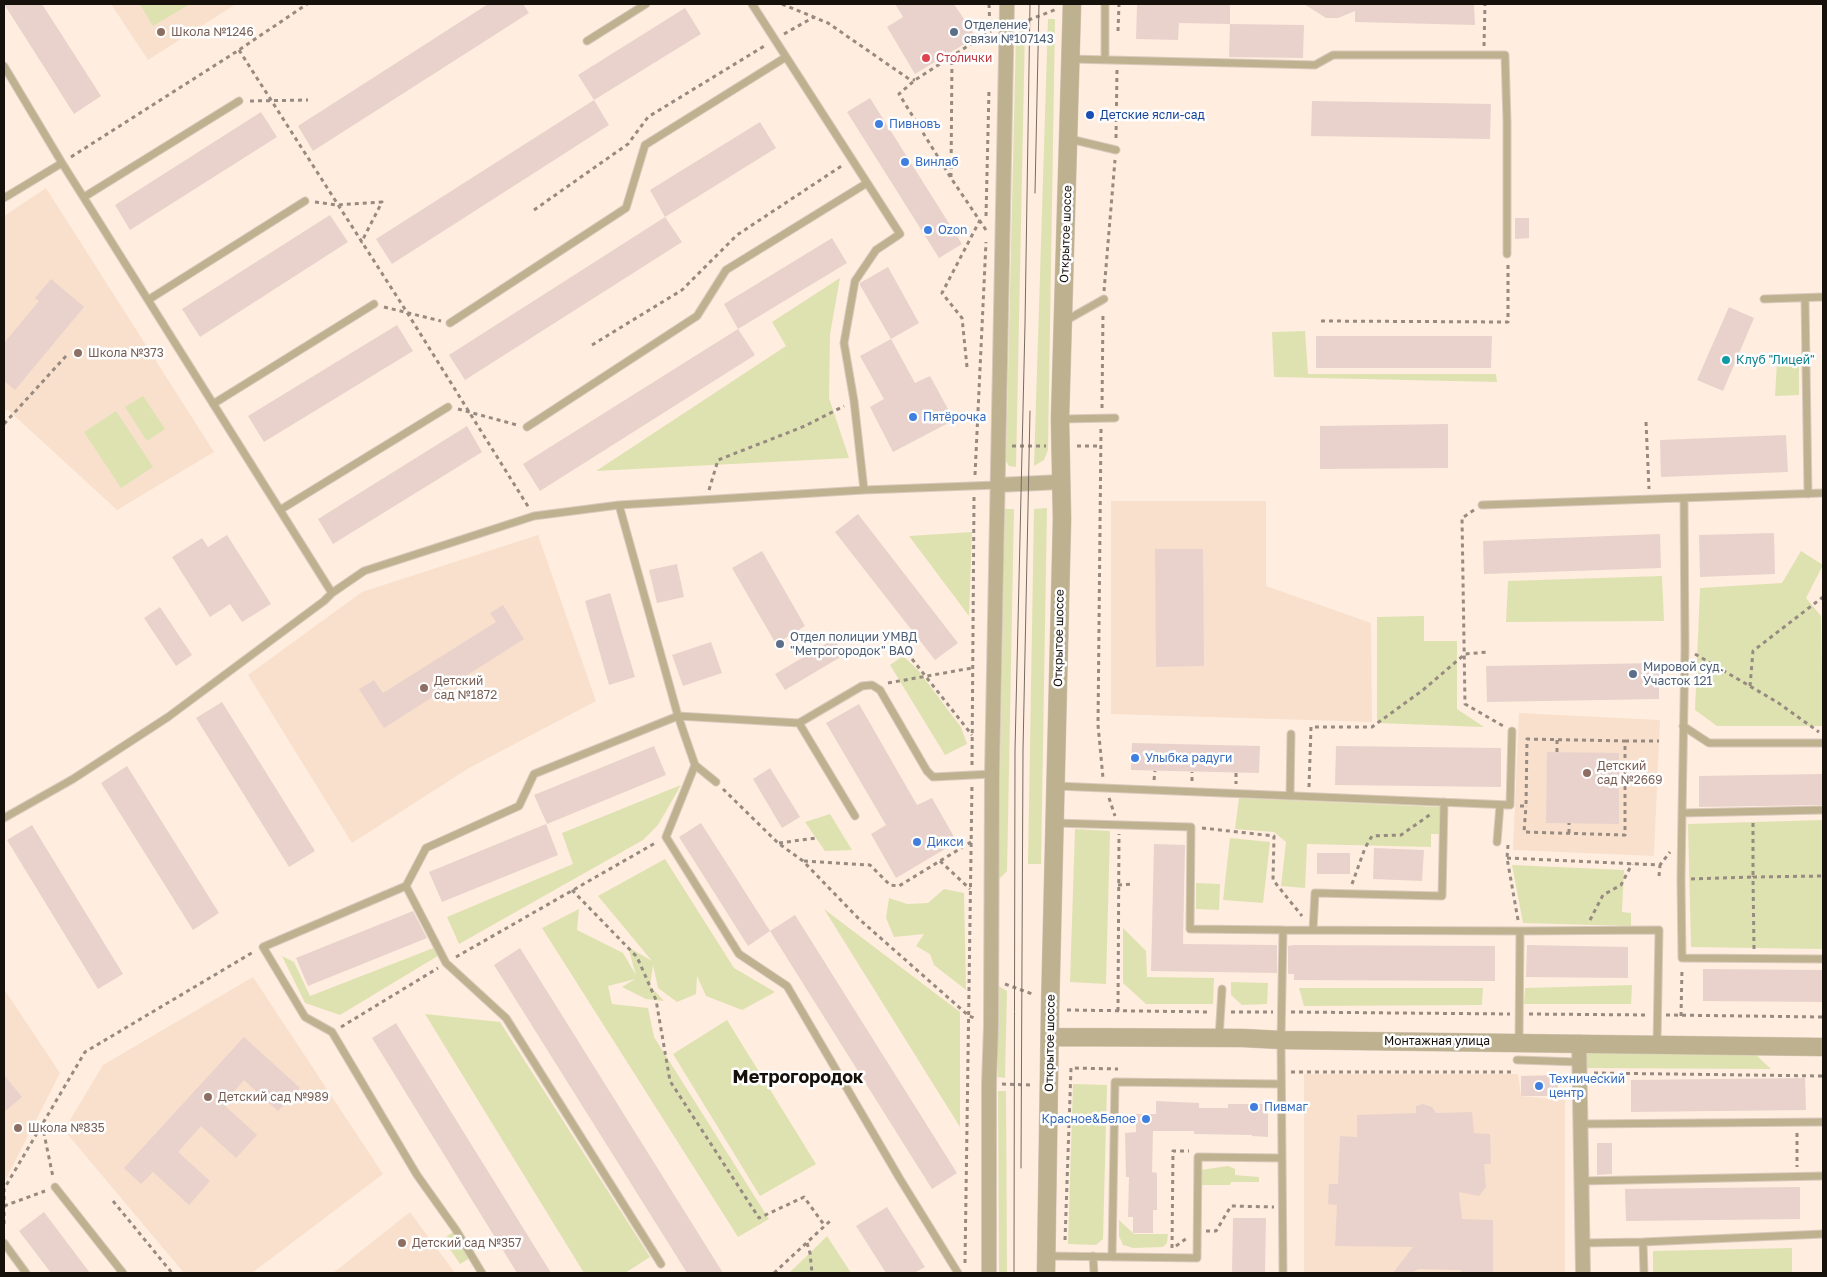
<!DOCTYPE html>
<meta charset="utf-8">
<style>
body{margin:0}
#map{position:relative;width:1827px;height:1277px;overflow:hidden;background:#ffeddf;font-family:"Golos Text",sans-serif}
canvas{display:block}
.frame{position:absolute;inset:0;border:5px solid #17110c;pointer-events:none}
</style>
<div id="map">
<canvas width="1827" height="1277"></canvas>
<div class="frame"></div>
</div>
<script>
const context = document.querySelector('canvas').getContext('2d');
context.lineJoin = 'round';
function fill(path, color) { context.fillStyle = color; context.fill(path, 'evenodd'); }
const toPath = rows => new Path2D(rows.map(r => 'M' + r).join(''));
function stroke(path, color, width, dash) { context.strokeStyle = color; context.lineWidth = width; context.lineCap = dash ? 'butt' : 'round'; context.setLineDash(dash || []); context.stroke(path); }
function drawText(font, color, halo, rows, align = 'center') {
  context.font = font + ' "Golos Text",sans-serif'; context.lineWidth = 5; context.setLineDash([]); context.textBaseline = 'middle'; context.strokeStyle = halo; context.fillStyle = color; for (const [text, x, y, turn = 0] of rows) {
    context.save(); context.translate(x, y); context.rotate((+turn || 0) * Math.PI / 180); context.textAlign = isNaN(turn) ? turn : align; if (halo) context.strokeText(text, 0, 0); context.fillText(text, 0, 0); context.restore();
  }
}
fill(toPath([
 [111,4,236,4,148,60],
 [46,188,214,452,117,510,7,409,4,412,4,216],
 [1111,501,1266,501,1266,586,1371,623,1372,722,1111,714],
 [538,535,596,701,469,768,352,843,248,675,362,592],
 [1519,713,1660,720,1654,856,1513,850],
 [253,977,383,1174,252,1273,184,1273,64,1130,103,1065],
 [4,989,60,1073,4,1183],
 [1304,1074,1518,1074,1521,1096,1565,1100,1565,1273,1304,1273],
 [410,1212,455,1273,333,1273]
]), '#f8e0cc');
fill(toPath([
 [140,4,190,4,153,26],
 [1048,19,1055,19,1048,450,1044,460,1034,466],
 [1025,28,1016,467,1009,466,1006,461,1016,33],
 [840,278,830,334,829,398,849,458,596,471,786,346,772,322],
 [1305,331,1308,374,1496,374,1497,382,1274,377,1272,332],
 [1799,360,1799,395,1775,396,1777,361],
 [143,396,165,429,147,441,125,407],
 [116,411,153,467,121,488,84,432],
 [1047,508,1041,864,1028,864,1034,509],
 [1005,509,1014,509,1007,871,998,880],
 [972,532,969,616,909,536],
 [1801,551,1823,565,1806,598,1821,616,1823,726,1717,726,1695,710,1700,588,1782,583],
 [1662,576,1664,621,1506,622,1508,581],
 [1424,616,1424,641,1457,641,1457,709,1484,727,1377,723,1377,617],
 [903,656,918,670,954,718,961,727,967,744,945,755,890,665],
 [681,785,658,825,643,840,459,944,447,917,573,864,562,833],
 [1239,798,1440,807,1439,834,1431,834,1431,847,1307,844,1305,888,1281,886,1286,842,1274,832,1235,829],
 [830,814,852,850,825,851,805,822],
 [1823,820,1823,949,1691,947,1688,824],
 [1075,829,1110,831,1106,984,1070,982],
 [1230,838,1270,842,1263,903,1223,900],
 [665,859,734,968,775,992,742,1010,706,996,697,976,696,994,677,1002,658,988,653,965,650,986,664,1001,646,999,622,987,635,979,608,986,612,1004,648,1008,654,1037,769,1219,738,1237,542,928,579,909,577,930,623,953,636,975,628,947,652,961,598,896],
 [1512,865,1624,870,1622,912,1631,913,1631,926,1523,923],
 [1196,883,1220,884,1219,910,1196,909],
 [944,889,964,893,966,990,934,965,930,954,916,946,924,934,894,937,886,918,889,898,907,904,928,903],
 [824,909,960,1012,960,1127],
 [1123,928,1146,951,1147,977,1214,978,1213,1004,1146,1004,1123,983],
 [436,947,441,954,340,1015,305,1003,282,956,294,962,310,996],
 [1231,982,1268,983,1267,1004,1242,1005,1231,995],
 [997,985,1007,991,1005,1078,998,1077],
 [1632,985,1631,1004,1524,1004,1525,988],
 [1299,988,1483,988,1482,1005,1304,1006],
 [425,1014,500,1022,650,1257,625,1273,584,1273],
 [727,1020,816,1164,760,1196,673,1054],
 [1586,1051,1755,1054,1771,1069,1586,1068],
 [1073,1084,1107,1085,1103,1239,1096,1245,1068,1244],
 [998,1091,1006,1091,1007,1273,999,1273],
 [1228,1166,1235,1169,1235,1175,1259,1177,1259,1182,1231,1182,1230,1185,1202,1185,1201,1170],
 [1119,1220,1134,1234,1168,1234,1167,1243,1163,1247,1133,1248,1123,1245,1119,1236],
 [456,1230,472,1257,460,1264,443,1239],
 [827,1236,851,1273,789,1273,810,1253],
 [1792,1248,1792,1273,1653,1273,1653,1251]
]), '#dee2b1');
fill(toPath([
 [4,4,42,4,101,96,74,114],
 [488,4,523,4,529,13,313,151,298,126],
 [895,4,954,4,976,37,915,74,887,27,903,17],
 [1137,4,1230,4,1230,24,1179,23,1178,40,1136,39],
 [1304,4,1474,4,1475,25,1355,22,1355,11,1338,18,1326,18],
 [685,8,701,34,594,100,578,75],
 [1230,24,1304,25,1303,58,1229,57],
 [870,98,962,244,939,258,847,112],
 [594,100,609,125,392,264,376,239],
 [1312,101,1491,104,1490,139,1311,136],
 [261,112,277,137,130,230,115,205],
 [760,122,776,148,665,217,650,190],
 [330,215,348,242,200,337,182,309],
 [665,217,682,242,465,380,449,355],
 [1515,218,1529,218,1529,238,1515,239],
 [832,238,847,263,738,329,724,304],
 [888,267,919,323,891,339,860,285,860,283],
 [51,279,84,307,15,390,4,381,4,343,39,301,35,298],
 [1729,307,1754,318,1723,391,1697,380],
 [397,325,413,351,264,442,248,416],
 [738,329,755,355,540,491,523,464],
 [1316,336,1492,336,1491,368,1316,368],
 [891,339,915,383,930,376,954,420,893,452,870,407,884,399,860,356],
 [1448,424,1448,468,1320,469,1320,426],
 [467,426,482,452,333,544,318,519],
 [1786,435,1788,472,1661,477,1660,440],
 [858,514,958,643,935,660,835,532],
 [1774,533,1775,574,1700,577,1699,535],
 [1660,534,1661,568,1484,574,1483,541],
 [227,535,271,604,242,622,230,604,210,617,172,557,202,538,208,547],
 [1155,549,1203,549,1204,666,1156,667],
 [762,551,805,626,776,644,732,568],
 [677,564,684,597,657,603,649,570],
 [610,593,635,677,609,685,585,601],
 [503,605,524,639,384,728,359,689,374,680,383,693,496,622,490,613],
 [160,607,192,655,176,666,144,618],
 [834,639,844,655,785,690,775,674],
 [711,642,722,673,683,686,672,655],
 [1659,663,1659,699,1487,702,1486,666],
 [222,702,315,851,289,867,196,718],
 [859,704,917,805,932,798,957,842,896,878,871,834,886,825,826,723],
 [1132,743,1260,746,1259,773,1131,770],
 [654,746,666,775,547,824,534,795],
 [1336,746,1501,748,1501,787,1335,785],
 [1547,752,1619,753,1619,824,1546,823],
 [127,766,219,913,193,930,101,783],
 [770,768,800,817,782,828,753,779],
 [1823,774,1823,805,1699,807,1699,776],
 [701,823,770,931,748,946,679,837],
 [546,824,558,855,442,902,429,872],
 [32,825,123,974,98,989,7,840],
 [1154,844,1185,845,1183,944,1277,945,1277,973,1151,971],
 [1374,848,1424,850,1422,881,1373,879],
 [1317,853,1350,853,1350,874,1317,874],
 [413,911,427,938,308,986,296,958],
 [795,915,957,1173,932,1189,770,931],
 [1294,945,1495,946,1495,981,1294,980,1294,974,1288,974,1288,946],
 [1527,945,1628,947,1628,978,1526,977],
 [520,948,723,1273,687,1273,494,965],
 [1703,969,1823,970,1823,1002,1703,1001],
 [396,1023,551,1273,517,1273,372,1038],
 [244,1037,300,1088,278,1111,244,1080,223,1104,257,1135,236,1158,201,1126,178,1152,210,1181,189,1205,153,1172,141,1184,124,1168],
 [4,1075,22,1097,4,1112],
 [1557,1075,1558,1096,1521,1096,1521,1076],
 [1805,1078,1806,1110,1631,1112,1631,1080],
 [1156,1101,1199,1103,1199,1108,1228,1108,1228,1104,1268,1104,1268,1137,1252,1136,1252,1135,1194,1134,1194,1131,1153,1131,1152,1172,1157,1173,1157,1210,1153,1210,1153,1233,1133,1233,1133,1217,1128,1217,1129,1177,1126,1177,1125,1133,1136,1132,1136,1114,1156,1114],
 [1423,1104,1432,1107,1436,1113,1472,1112,1474,1133,1490,1134,1491,1164,1484,1164,1486,1187,1479,1196,1459,1192,1462,1219,1493,1220,1493,1273,1461,1273,1461,1270,1418,1269,1412,1273,1393,1273,1413,1247,1335,1246,1337,1205,1328,1204,1329,1184,1338,1184,1340,1136,1357,1137,1357,1115,1416,1113,1416,1106],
 [1597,1143,1612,1143,1612,1174,1597,1175],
 [1800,1187,1800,1219,1626,1221,1625,1189],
 [887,1207,925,1267,914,1273,886,1273,856,1226],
 [44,1212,90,1273,51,1273,19,1231],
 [1233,1218,1266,1218,1265,1273,1232,1273]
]), '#e9d2cb');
const service = toPath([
 [752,4,900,234,876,250,855,281,844,343,854,401,864,490],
 [587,41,646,4],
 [1070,59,1315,65,1333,55,1505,55,1507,122,1507,254],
 [1105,59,1105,4],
 [4,66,62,163,332,593],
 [1070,139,1116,150],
 [84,197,239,101],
 [4,198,62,163],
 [1764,299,1823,297],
 [1805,299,1808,494],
 [148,300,305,201],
 [1065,321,1104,299],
 [450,323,626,208,645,145,786,57],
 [213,404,374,304],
 [1060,419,1115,418],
 [527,427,697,316,726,270,867,183],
 [619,505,678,716,695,765,716,782],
 [1482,505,1823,493],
 [280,510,448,407],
 [799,723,862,686,872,685,880,690,927,771,933,777,992,774],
 [1683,726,1709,743,1823,743],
 [695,765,666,837,739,954,787,986,900,1179,958,1273],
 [1056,786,1510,805,1512,731],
 [1290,796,1291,734],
 [1823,810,1682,813,1681,879,1682,958,1823,959],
 [1682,813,1685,648,1684,498],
 [4,818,73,779,168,717,324,601,332,593,364,571,534,516,619,505,864,490,997,485],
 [1055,823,1191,827,1190,929,1283,930,1281,1040,1283,1273],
 [1497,842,1500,805],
 [406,886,446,963,506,1018,661,1264],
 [1283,930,1520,931,1519,1042],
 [1313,930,1315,893,1442,896,1444,802],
 [1520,931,1659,930,1657,1044],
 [1219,1038,1222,989],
 [1517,1060,1579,1062],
 [1580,1124,1823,1122],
 [1581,1181,1823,1176],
 [55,1187,123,1273],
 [1643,1242,1644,1273],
 [4,1243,26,1273],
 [1582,1243,1643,1242,1823,1234],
 [1047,1256,1197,1258,1198,1157,1282,1158],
 [1093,1256,1094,1273],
 [1112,1257,1115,1082,1281,1084],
 [482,1273,456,1230,417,1175,332,1032,305,1017,263,947,406,886,426,848,519,806,534,774,678,716,799,723,855,816]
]);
const minor = toPath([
 [997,485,1061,482],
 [1579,1042,1583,1273],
 [989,1273,989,1084,991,1026,992,774,1007,4]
]);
const tertiary = toPath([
 [1050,1037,1243,1038,1281,1040,1823,1047],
 [1046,1273,1050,1011,1062,519,1060,419,1072,4]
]);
stroke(service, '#dacabd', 9);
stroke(minor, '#dacabd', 16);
stroke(tertiary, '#dacabd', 19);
stroke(toPath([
 [782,4,828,23,909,79,915,80],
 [989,4,990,31],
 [1021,23,1057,9],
 [1118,31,1119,4],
 [784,34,814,17],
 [1484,46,1485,4],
 [239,50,408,314,529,508],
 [250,101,308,100],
 [1116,138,1117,70],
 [71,157,239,50,307,4],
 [951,177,952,56],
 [315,202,337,205,382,202,361,243],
 [534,210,628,144,648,117,766,45],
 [986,216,989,89],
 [986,230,951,178,899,94,915,80,991,31],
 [1104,291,1115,160],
 [384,307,441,321],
 [1321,321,1508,322,1508,263],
 [592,345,682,290,737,235,843,165],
 [967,367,962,318,942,293,980,220],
 [1102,408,1103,312],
 [458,409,517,425],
 [1646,422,1649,489],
 [4,424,66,356],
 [1101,429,1098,725,1103,778],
 [1012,446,1046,446],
 [1077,446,1101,446],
 [975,475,986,242],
 [709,490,718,460,805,426,844,406],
 [1474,510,1462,518,1465,704,1505,727],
 [1695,654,1777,702,1819,732],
 [912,659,972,735],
 [888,683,972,668],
 [1750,686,1753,651,1823,597],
 [1557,740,1557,752],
 [1625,741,1659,741],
 [972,765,974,497],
 [1236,773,1236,784],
 [1154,780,1155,771],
 [1192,781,1192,772],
 [1309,787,1311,727,1372,727,1423,690,1465,654,1489,652],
 [723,789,778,843,803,861,859,919,969,1016,977,1019],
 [1109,798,1115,816],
 [1520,806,1526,806,1527,739,1625,741,1625,835,1524,832,1526,806],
 [1202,828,1274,836,1273,880,1302,916],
 [1569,833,1569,823],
 [779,843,816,838],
 [1508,845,1507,858,1518,920],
 [1507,858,1660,865,1670,852],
 [804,861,870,865,890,885,899,886,971,842],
 [940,861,970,889],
 [1659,876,1660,865],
 [1691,879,1753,877,1753,820],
 [1352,884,1365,848,1372,836,1401,835,1431,814],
 [1118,885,1132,884],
 [572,890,637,957,656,1000,670,1081,759,1218,804,1197,825,1226],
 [1590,920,1603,895,1621,885,1632,864],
 [1754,949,1753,877,1823,876],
 [456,957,657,842],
 [1005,984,1035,995],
 [1067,1010,1210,1012],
 [1118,1011,1119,834],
 [1231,1012,1273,1012],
 [1291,1012,1510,1014],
 [1529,1014,1648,1015],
 [1666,1015,1823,1017],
 [1681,1016,1682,968],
 [341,1027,438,968],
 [1291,1072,1515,1072],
 [1594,1073,1823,1076],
 [1002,1084,1033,1085],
 [42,1124,53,1177],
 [1797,1133,1797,1167],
 [113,1201,172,1273],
 [4,1206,45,1191],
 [4,1224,4,1189,85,1052,255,951],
 [1206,1231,1216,1231,1231,1206,1274,1207],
 [1065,1240,1071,1068,1118,1069],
 [807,1243,810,1253,812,1273],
 [1176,1246,1187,1238],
 [1172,1248,1173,1151,1189,1151],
 [965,1263,972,784],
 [774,1273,830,1221]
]), '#978a80', 3, [4, 4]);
stroke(service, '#bdb190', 7);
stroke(minor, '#bdb190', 14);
stroke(tertiary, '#bdb190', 18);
stroke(toPath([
 [1035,193,1039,4],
 [1021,1168,1023,750,1030,411],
 [1014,1273,1015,750,1025,324,1030,4]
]), '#766b62', 1);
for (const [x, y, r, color] of [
 [161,32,5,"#8d6e63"],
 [954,32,5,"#5c6f8a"],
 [926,58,5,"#e0444e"],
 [1090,115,5,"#1a4fb4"],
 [879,124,5,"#3f7fe0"],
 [905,162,5,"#3f7fe0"],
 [928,230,5,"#3f7fe0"],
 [78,353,5,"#8d6e63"],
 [1726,360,5,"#0f9aa8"],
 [913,417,5,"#3f7fe0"],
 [780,644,5,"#5c6f8a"],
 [1633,674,5,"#5c6f8a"],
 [424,688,5,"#8d6e63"],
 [1135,758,5,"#3f7fe0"],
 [1587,773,5,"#8d6e63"],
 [917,842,5,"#3f7fe0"],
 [1539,1086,5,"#3f7fe0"],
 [208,1097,5,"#8d6e63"],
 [1254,1107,5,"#3f7fe0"],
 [1146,1119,5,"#3f7fe0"],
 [18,1128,5,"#8d6e63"],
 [402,1243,5,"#8d6e63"]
]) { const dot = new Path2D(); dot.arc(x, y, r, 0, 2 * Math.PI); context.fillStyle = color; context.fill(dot); stroke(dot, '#fefefe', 2); }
drawText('12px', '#4e5e75', '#fefefe', [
 ["Отделение",964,25],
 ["связи №107143",964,39],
 ["Отдел полиции УМВД",790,637],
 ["\"Метрогородок\" ВАО",790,651],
 ["Мировой суд.",1643,667],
 ["Участок 121",1643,681]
], 'left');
drawText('12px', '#785e54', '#fefefe', [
 ["Школа №1246",171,32],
 ["Школа №373",88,353],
 ["Детский",434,681],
 ["сад №1872",434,695],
 ["Детский",1597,766],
 ["сад №2669",1597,780],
 ["Детский сад №989",218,1097],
 ["Школа №835",28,1128],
 ["Детский сад №357",412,1243]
], 'left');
drawText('12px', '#be3a42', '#fefefe', [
 ["Столички",936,58]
], 'left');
drawText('12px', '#164399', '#fefefe', [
 ["Детские ясли-сад",1100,115]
], 'left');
drawText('12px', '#366cbe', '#fefefe', [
 ["Пивновъ",889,124],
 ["Винлаб",915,162],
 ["Ozon",938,230],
 ["Пятёрочка",923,417],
 ["Улыбка радуги",1145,758],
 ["Дикси",927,842],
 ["Технический",1549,1079],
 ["центр",1549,1093],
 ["Пивмаг",1264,1107],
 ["Красное&Белое",1136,1119,"right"]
], 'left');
drawText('12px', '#17110c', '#fefefe', [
 ["Открытое шоссе",1066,234,-88],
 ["Открытое шоссе",1059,638,-89],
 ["Монтажная улица",1437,1041],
 ["Открытое шоссе",1050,1043,-89]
]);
drawText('12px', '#0d838f', '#fefefe', [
 ["Клуб \"Лицей\"",1736,360]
], 'left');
drawText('bold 18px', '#17110c', '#fefefe', [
 ["Метрогородок",798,1077]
]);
</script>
